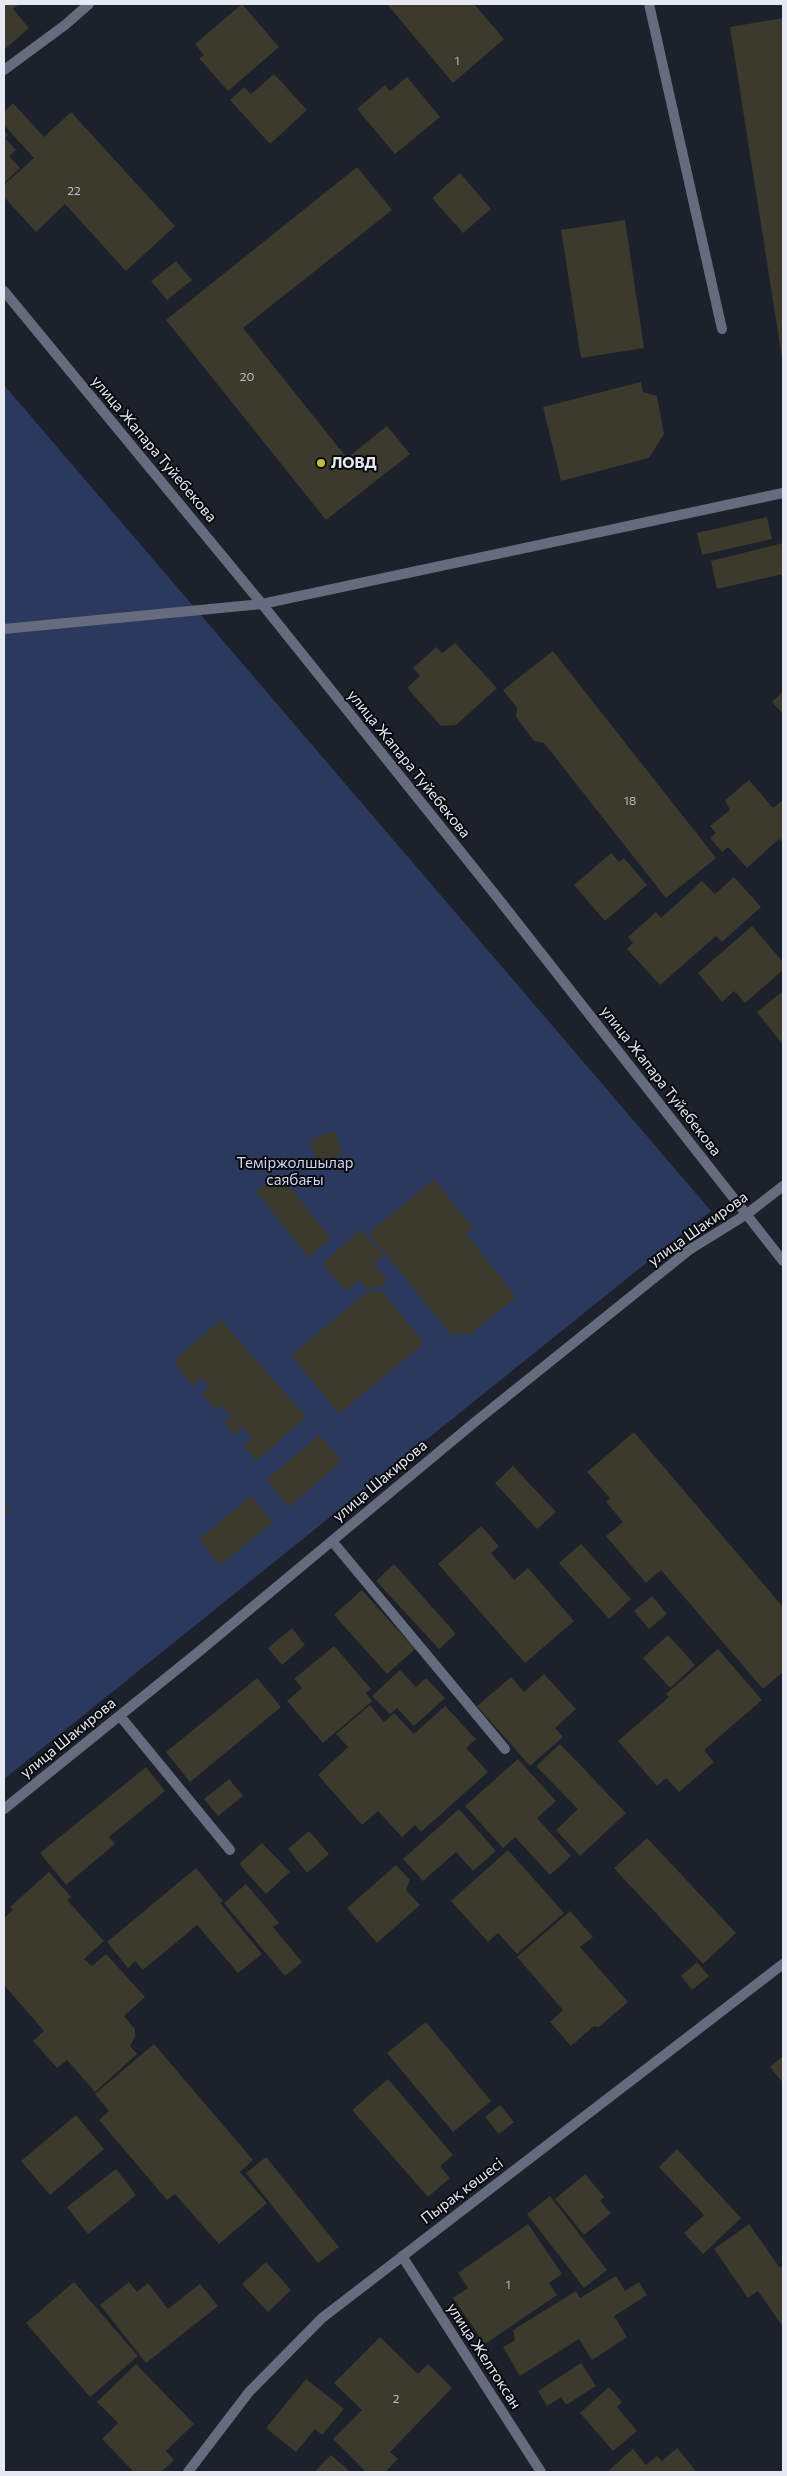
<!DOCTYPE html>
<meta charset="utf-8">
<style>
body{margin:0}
#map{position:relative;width:787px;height:2476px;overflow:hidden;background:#1c212b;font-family:Commissioner,sans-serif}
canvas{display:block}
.frame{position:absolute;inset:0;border:5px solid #e6e9f1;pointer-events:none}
</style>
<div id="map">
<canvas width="787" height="2476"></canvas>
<div class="frame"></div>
</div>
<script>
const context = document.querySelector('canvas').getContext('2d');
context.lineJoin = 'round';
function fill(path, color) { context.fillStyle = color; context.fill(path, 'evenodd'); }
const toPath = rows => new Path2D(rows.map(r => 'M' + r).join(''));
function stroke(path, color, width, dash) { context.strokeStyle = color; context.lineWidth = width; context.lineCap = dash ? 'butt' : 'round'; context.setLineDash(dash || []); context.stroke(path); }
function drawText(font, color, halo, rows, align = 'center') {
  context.font = font + ' Commissioner,sans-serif'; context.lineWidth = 4; context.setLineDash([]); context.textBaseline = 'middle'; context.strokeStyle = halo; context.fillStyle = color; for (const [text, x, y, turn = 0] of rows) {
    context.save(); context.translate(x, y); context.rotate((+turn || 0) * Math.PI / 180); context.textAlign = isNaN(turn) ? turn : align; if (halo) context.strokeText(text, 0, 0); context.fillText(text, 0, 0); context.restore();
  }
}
fill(toPath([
 [4,385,711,1211,4,1779]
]), '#2c395f');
fill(toPath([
 [4,4,19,4,13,9,29,28,4,50],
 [242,4,279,47,228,91,199,58,204,55,195,44],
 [387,4,474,4,504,39,453,83],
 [783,18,783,358,782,358,730,27],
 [274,74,307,110,270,144,230,100,244,87,251,94],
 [407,77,440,117,395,154,357,109,385,85,390,91],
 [13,103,44,137,71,112,175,226,126,271,65,204,36,232,4,197,4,185,34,158,4,125,4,112],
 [4,130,8,135,5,138,16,150,9,156,20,168,4,183],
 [357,167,392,210,243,328,347,458,387,426,410,454,326,520,166,320],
 [460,173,491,209,463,233,432,198],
 [625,220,644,348,581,358,561,230],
 [176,261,192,280,167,300,151,281],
 [641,382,643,392,657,396,664,434,649,458,561,481,543,407],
 [767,517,772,539,702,555,697,533],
 [783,543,783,574,717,589,711,561],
 [455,643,497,688,456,725,441,726,407,688,420,676,413,668,436,647,442,653],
 [553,651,716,858,666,898,544,743,534,741,516,717,517,708,503,690],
 [783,691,783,714,772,702],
 [749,780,773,808,783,800,783,842,779,839,747,868,728,847,722,852,710,838,716,833,710,826,730,810,725,800],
 [611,853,619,862,624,858,647,885,605,921,574,885],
 [734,877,761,907,722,942,716,936,660,985,627,949,633,943,628,937,656,912,661,918,702,881,715,894],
 [752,926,783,962,783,970,745,1003,734,991,722,1002,698,973],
 [783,991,783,1045,757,1012],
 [335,1131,343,1154,318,1164,309,1140],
 [279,1173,331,1239,308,1257,256,1191],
 [434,1179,473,1228,466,1234,516,1297,472,1333,451,1335,369,1233],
 [361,1229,384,1255,374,1264,388,1280,380,1287,366,1288,359,1280,346,1291,322,1264],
 [369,1291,382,1291,424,1343,339,1414,291,1355],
 [221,1320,306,1417,256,1461,243,1446,252,1438,243,1427,234,1435,224,1423,231,1416,222,1405,216,1410,201,1393,209,1387,201,1378,193,1386,175,1364,179,1356],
 [634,1432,783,1607,783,1672,763,1689,661,1570,646,1583,606,1536,623,1522,606,1502,610,1498,587,1472],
 [319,1435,342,1461,289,1507,266,1480],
 [513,1466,556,1512,537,1529,495,1483],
 [251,1496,273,1522,220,1565,199,1539],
 [4,1503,10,1511,4,1516],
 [481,1526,499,1546,491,1553,514,1580,528,1568,574,1621,525,1663,438,1564],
 [581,1544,631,1599,609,1619,559,1563],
 [394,1564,456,1634,439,1649,376,1581],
 [362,1590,415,1649,387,1674,334,1615],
 [652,1596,667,1614,649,1629,634,1611],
 [292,1628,305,1645,282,1665,268,1648],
 [668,1635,695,1665,670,1688,643,1658],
 [334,1646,371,1689,366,1693,372,1701,323,1743,287,1701,302,1688,294,1679],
 [718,1649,762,1700,704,1750,714,1762,679,1792,666,1778,657,1786,618,1741,669,1697,666,1694],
 [400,1670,416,1687,426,1678,445,1698,414,1726,397,1708,390,1714,372,1696],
 [544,1674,576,1709,555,1728,563,1737,530,1766,477,1706,511,1677,524,1692],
 [257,1678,281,1707,190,1782,166,1752],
 [370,1705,384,1722,394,1713,414,1734,445,1706,476,1739,466,1748,488,1772,421,1832,415,1825,402,1837,378,1811,362,1825,318,1775,348,1747,336,1734],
 [560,1744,626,1813,580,1856,556,1830,578,1809,536,1766],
 [518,1759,556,1801,537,1818,571,1856,550,1875,515,1837,503,1848,465,1806],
 [146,1767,165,1791,109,1837,115,1844,66,1885,40,1853],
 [229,1779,243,1796,218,1816,204,1799],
 [459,1809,496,1851,473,1871,456,1852,423,1881,403,1859],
 [309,1831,329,1854,307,1873,288,1849],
 [647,1838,736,1933,703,1964,614,1868],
 [262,1843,290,1872,266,1894,239,1864],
 [508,1850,564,1913,517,1954,498,1933,488,1942,451,1901],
 [396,1865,410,1880,406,1890,420,1905,377,1943,347,1908],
 [196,1868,223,1901,220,1903,262,1954,238,1973,197,1925,143,1970,135,1961,128,1968,107,1942],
 [49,1872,71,1897,67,1900,104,1941,84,1959,92,1966,106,1954,145,1997,124,2016,135,2029,135,2037,130,2046,137,2054,95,2092,67,2060,57,2068,33,2041,44,2031,4,1985,4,1918,13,1910,10,1907],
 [246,1884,279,1923,273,1927,302,1962,285,1976,224,1903],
 [570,1911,593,1937,580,1947,628,2002,599,2027,594,2026,571,2046,550,2022,563,2010,517,1957],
 [697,1962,709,1976,692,1990,681,1976],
 [426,2022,491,2101,453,2132,387,2053],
 [154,2044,253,2160,240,2172,267,2203,219,2244,175,2194,167,2200,99,2120,109,2111,95,2094],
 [783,2056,783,2083,770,2067],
 [388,2079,453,2155,440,2166,450,2178,428,2197,352,2110],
 [500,2105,514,2122,499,2134,485,2117],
 [76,2115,104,2149,50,2195,21,2161],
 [677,2149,741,2218,703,2254,684,2233,704,2215,659,2167],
 [266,2157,339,2247,318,2263,246,2173],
 [116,2169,136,2195,88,2234,67,2207],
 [585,2174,604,2197,600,2201,611,2213,584,2235,555,2199],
 [550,2196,607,2270,584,2288,527,2214],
 [528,2224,562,2274,549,2283,557,2295,485,2344,453,2298,468,2288,458,2273],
 [749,2224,780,2268,783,2265,783,2327,758,2291,748,2298,714,2249],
 [266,2262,291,2290,268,2312,242,2284],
 [616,2276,625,2291,639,2282,647,2295,614,2316,627,2337,592,2360,579,2339,520,2376,503,2347,515,2340,513,2330,576,2291,580,2298],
 [74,2282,138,2356,90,2397,26,2323],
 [129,2282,137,2292,148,2283,168,2309,200,2284,218,2306,146,2363,100,2305],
 [380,2337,418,2374,428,2364,452,2388,390,2452,398,2459,385,2472,366,2472,333,2439,362,2410,334,2383],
 [581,2363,596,2386,566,2405,561,2397,547,2406,538,2391],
 [136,2364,194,2424,166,2451,174,2460,161,2472,134,2472,102,2439,118,2423,97,2402],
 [306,2379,344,2409,322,2435,315,2429,296,2452,266,2428],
 [609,2387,622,2402,617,2407,637,2431,613,2451,580,2413],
 [677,2448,696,2471,695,2472,607,2472,633,2449,646,2465,657,2456,662,2461],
 [331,2455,350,2472,314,2472]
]), '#3b3a2d');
stroke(toPath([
 [649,4,722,329],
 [4,629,262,604,783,493],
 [332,1541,505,1749],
 [120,1716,230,1850]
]), '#646c7e', 10);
stroke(toPath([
 [4,70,65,25,89,4],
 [4,291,262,604,497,897,783,1261],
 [4,1809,196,1654,475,1422,689,1250,747,1214,783,1186],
 [402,2256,541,2472],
 [188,2472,249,2392,322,2318,783,1964]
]), '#646c7e', 10);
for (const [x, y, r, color] of [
 [321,463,5,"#c5bc3d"]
]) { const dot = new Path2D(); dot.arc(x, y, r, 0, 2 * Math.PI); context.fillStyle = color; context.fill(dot); stroke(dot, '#090a0f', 2); }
drawText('12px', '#bbbdc0', null, [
 ["1",457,61],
 ["22",74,191],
 ["20",247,377],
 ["18",630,801],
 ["1",508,2285],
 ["2",396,2399]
]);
drawText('15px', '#e6e9f1', '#090a0f', [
 ["улица Жапара Туйебекова",154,449,50],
 ["улица Жапара Туйебекова",409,764,51],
 ["улица Жапара Туйебекова",661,1081,52],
 ["улица Шакирова",698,1229,-35],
 ["улица Шакирова",380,1481,-40],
 ["улица Шакирова",68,1738,-39],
 ["Пырақ көшесі",462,2191,-37],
 ["улица Желтоксан",484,2356,57]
]);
drawText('bold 15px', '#e6e9f1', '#090a0f', [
 ["ЛОВД",331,463]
], 'left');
drawText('15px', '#ced8f3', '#090a0f', [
 ["Теміржолшылар",295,1163],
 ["саябағы",295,1180]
]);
</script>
